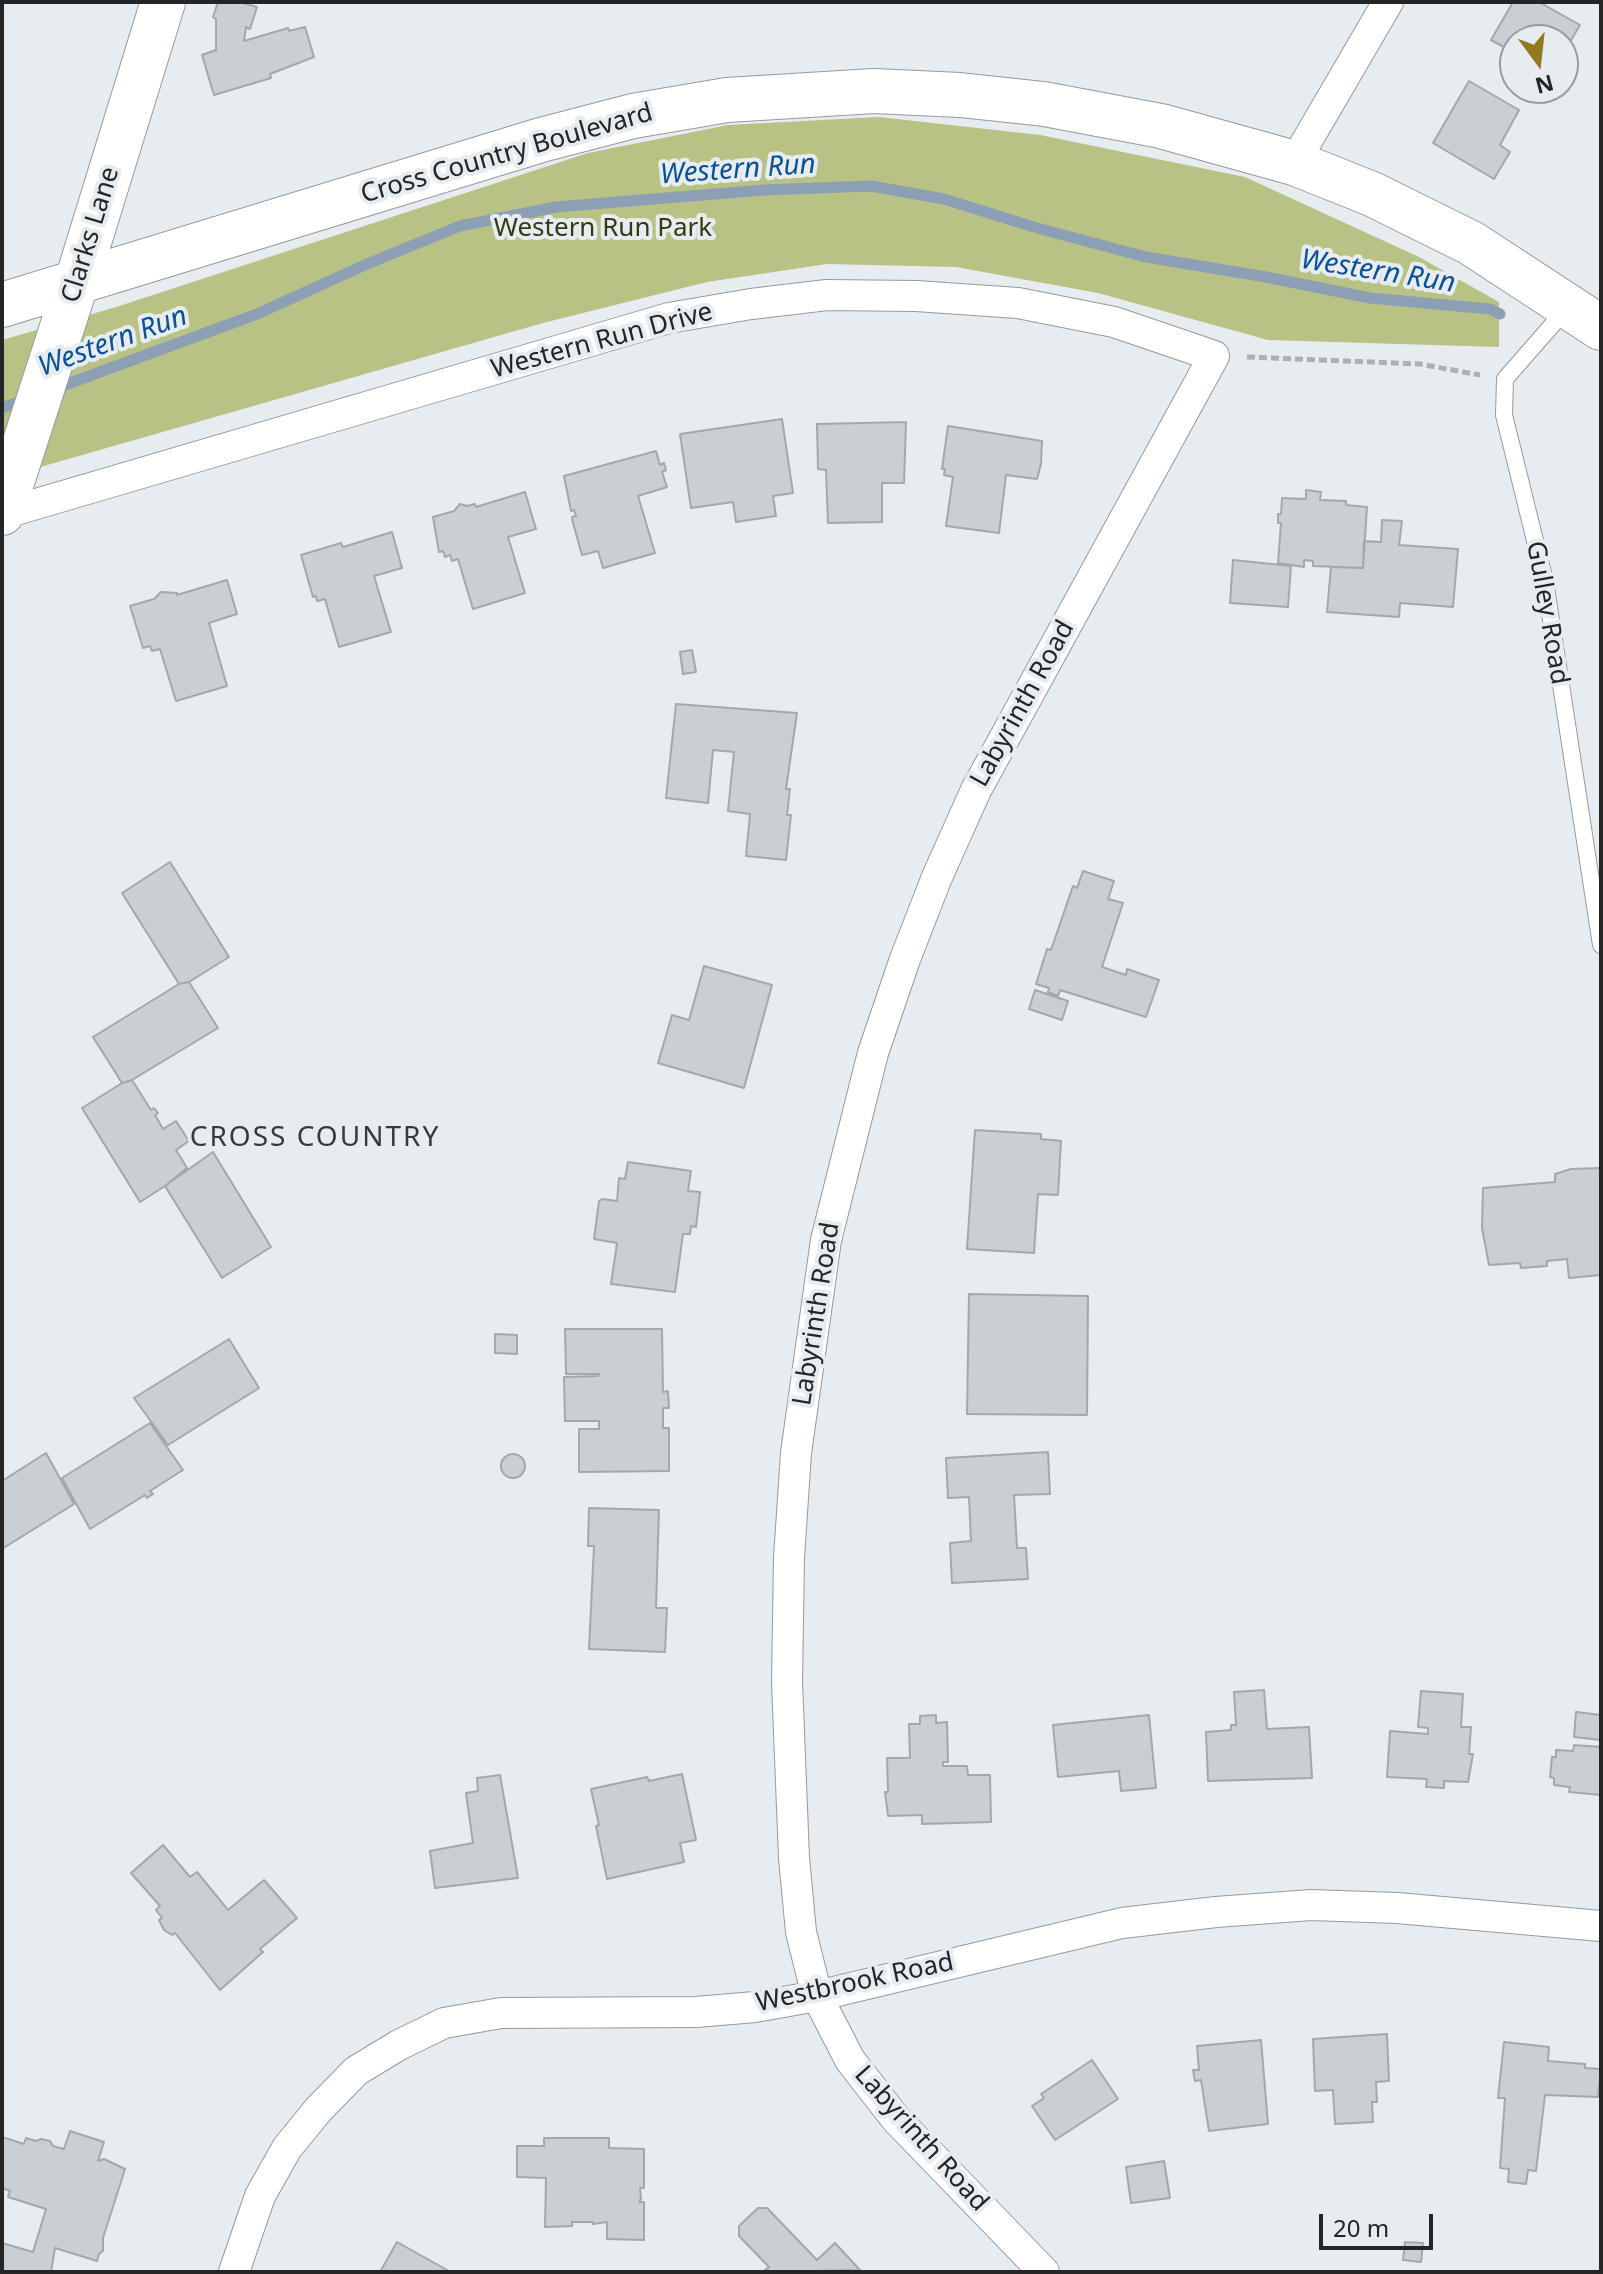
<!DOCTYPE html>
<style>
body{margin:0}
#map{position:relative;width:1603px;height:2274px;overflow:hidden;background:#e6ecf0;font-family:"Noto Sans",sans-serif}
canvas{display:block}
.frame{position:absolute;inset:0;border:4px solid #232527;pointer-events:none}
.north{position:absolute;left:1499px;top:24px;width:80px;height:80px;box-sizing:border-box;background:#e6ecf0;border:2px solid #989ca0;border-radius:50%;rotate:165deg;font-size:22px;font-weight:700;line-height:32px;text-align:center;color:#232527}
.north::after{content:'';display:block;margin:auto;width:28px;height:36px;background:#927a20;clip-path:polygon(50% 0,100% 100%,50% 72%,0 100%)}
.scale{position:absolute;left:1319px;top:2214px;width:114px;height:36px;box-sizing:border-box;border:4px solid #232527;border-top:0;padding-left:10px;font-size:24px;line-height:28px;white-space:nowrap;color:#232527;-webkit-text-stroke:6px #e6ecf0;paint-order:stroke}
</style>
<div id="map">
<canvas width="1603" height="2274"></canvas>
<div class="frame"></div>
<div class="north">N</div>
<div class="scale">20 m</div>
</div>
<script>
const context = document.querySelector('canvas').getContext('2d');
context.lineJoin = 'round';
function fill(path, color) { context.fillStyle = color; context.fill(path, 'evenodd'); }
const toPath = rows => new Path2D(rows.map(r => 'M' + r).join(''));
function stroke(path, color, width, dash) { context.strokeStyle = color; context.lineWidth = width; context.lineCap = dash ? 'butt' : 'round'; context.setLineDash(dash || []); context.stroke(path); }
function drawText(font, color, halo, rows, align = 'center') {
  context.font = font + ' "Noto Sans",sans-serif'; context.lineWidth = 8; context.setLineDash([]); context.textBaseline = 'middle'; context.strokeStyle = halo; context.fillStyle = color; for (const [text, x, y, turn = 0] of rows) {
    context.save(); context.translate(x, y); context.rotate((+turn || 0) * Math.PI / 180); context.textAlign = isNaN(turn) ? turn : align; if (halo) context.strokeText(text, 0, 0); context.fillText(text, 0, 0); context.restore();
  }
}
fill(toPath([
 [879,117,1040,135,1245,177,1419,257,1499,302,1499,347,1268,340,1098,293,956,267,827,264,707,282,543,323,2,478,2,340,113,308,588,153,728,125]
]), '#b8c285');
stroke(toPath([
 [54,389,257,314,367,264,460,226,556,207,764,190,871,186,944,199,1037,228,1146,257,1266,277,1370,298,1490,309,1500,314],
 [2,408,27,399]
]), '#8c9fb5', 11);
const building = toPath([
 [218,2,240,2,257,7,250,29,246,27,244,41,288,28,289,31,305,27,314,57,270,74,271,78,214,95,202,55,216,50,216,19,213,17,218,2],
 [1513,2,1539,2,1580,25,1563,54,1563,40,1515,40,1515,53,1491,40,1513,2],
 [1469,81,1519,110,1500,145,1510,152,1494,179,1433,143,1469,81],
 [782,419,793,493,773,496,776,516,736,522,733,502,691,508,680,434,782,419],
 [906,422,904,483,882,483,882,522,828,523,826,470,818,469,817,424,906,422],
 [948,426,1042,441,1041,464,1037,479,1006,475,999,533,946,526,953,477,944,475,945,469,942,469,948,426],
 [656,451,660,465,664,463,666,470,662,472,667,487,638,496,655,553,603,568,598,551,582,555,573,523,572,517,576,516,574,510,571,511,564,476,656,451],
 [1306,490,1321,492,1320,500,1346,501,1346,505,1367,507,1363,568,1313,566,1313,561,1304,560,1304,567,1278,563,1281,523,1278,523,1278,514,1281,514,1282,498,1306,499,1306,490],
 [525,492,536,529,508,537,525,593,473,609,458,559,452,561,450,555,445,557,443,551,439,552,433,517,454,511,460,504,467,506,475,504,476,507,525,492],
 [1382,520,1402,521,1399,545,1458,549,1453,607,1400,603,1399,617,1327,612,1331,567,1363,568,1364,541,1381,542,1382,520],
 [392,532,402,568,374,576,391,632,339,647,325,599,317,601,316,596,313,597,301,555,341,543,343,547,392,532],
 [1233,560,1291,566,1288,607,1230,603,1233,560],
 [227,580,237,614,209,623,227,686,176,701,160,649,152,651,150,646,143,648,130,606,154,599,161,592,177,593,177,595,227,580],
 [692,650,696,672,683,674,680,652,692,650],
 [676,704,797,713,786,789,790,789,787,815,791,815,786,860,746,856,750,814,728,811,734,752,713,750,708,803,666,798,676,704],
 [170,862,229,957,189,982,179,984,122,893,170,862],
 [1083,871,1114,881,1108,899,1123,903,1102,967,1126,975,1127,969,1159,980,1146,1017,1060,990,1058,996,1048,992,1049,988,1036,984,1047,949,1051,950,1073,886,1077,888,1083,871],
 [704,966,772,985,744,1088,658,1063,672,1015,689,1020,704,966],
 [189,982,218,1028,132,1080,122,1083,93,1037,179,984,189,982],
 [1035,990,1068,1001,1062,1020,1029,1009,1035,990],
 [132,1080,151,1110,154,1108,158,1113,155,1115,163,1129,176,1121,189,1141,176,1150,187,1168,165,1186,140,1202,82,1108,122,1083,132,1080],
 [975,1130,1041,1134,1041,1139,1061,1141,1058,1195,1038,1194,1034,1253,967,1249,975,1130],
 [213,1152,271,1247,222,1278,165,1186,213,1152],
 [628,1162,691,1171,688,1191,700,1192,696,1227,691,1226,690,1234,683,1234,675,1292,611,1284,617,1243,594,1239,599,1201,602,1199,617,1201,619,1178,625,1179,628,1162],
 [1601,1168,1601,1275,1569,1278,1567,1259,1547,1261,1547,1266,1521,1268,1520,1263,1489,1265,1482,1228,1483,1188,1555,1182,1555,1174,1571,1169,1601,1168],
 [969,1294,1088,1296,1087,1415,967,1414,969,1294],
 [565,1329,662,1329,663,1392,668,1391,669,1408,663,1408,663,1428,669,1428,669,1471,579,1472,579,1429,599,1429,599,1421,565,1421,564,1377,598,1376,599,1374,566,1374,565,1329],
 [495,1334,517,1335,517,1354,495,1353,495,1334],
 [229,1339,259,1388,168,1445,134,1398,229,1339],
 [150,1423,183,1470,150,1491,153,1494,147,1498,145,1495,90,1529,62,1478,150,1423],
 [1048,1452,1050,1494,1014,1495,1017,1548,1026,1548,1028,1579,952,1583,950,1543,971,1541,969,1497,948,1498,946,1458,1048,1452],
 [46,1453,74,1504,2,1549,2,1481,46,1453],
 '501 1466a12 12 0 1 1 24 0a12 12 0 1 1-24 0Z',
 [589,1508,659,1510,656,1608,667,1608,665,1652,589,1649,594,1546,588,1546,589,1508],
 [1264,1690,1267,1729,1309,1727,1312,1778,1208,1781,1206,1732,1231,1730,1231,1725,1236,1725,1234,1692,1264,1690],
 [1421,1691,1463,1694,1461,1727,1471,1727,1469,1754,1473,1754,1468,1782,1444,1781,1444,1788,1426,1787,1427,1779,1387,1777,1390,1731,1428,1734,1428,1728,1418,1727,1421,1691],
 [1576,1712,1601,1715,1601,1740,1574,1737,1576,1712],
 [936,1715,936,1723,947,1722,948,1762,943,1762,943,1766,967,1766,968,1775,990,1775,991,1822,922,1824,922,1815,888,1816,885,1792,888,1792,887,1758,910,1758,909,1724,920,1724,920,1716,936,1715],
 [1149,1715,1156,1788,1121,1791,1119,1771,1058,1777,1053,1725,1149,1715],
 [1574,1745,1601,1747,1601,1795,1569,1792,1570,1787,1554,1785,1554,1778,1550,1777,1552,1757,1556,1757,1556,1750,1573,1751,1574,1745],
 [682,1774,696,1840,680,1843,684,1862,607,1879,596,1826,599,1825,591,1789,647,1777,649,1781,682,1774],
 [500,1775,518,1878,435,1888,430,1851,473,1843,466,1793,478,1791,477,1778,500,1775],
 [163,1845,190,1877,197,1872,228,1910,264,1880,297,1918,260,1949,263,1952,220,1990,175,1933,172,1935,164,1930,159,1920,162,1918,156,1910,160,1906,131,1873,163,1845],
 [1387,2034,1389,2081,1376,2082,1377,2102,1372,2102,1373,2122,1335,2124,1333,2090,1315,2091,1313,2039,1387,2034],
 [1261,2040,1268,2124,1209,2131,1201,2080,1195,2081,1193,2070,1199,2070,1197,2046,1261,2040],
 [1504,2042,1549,2047,1548,2061,1585,2064,1585,2068,1601,2069,1598,2097,1545,2095,1536,2171,1528,2170,1526,2184,1508,2182,1509,2169,1500,2168,1505,2098,1498,2098,1504,2042],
 [1092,2060,1118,2099,1055,2140,1032,2106,1044,2098,1041,2094,1092,2060],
 [70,2131,104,2142,98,2161,104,2159,125,2169,103,2238,103,2251,99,2254,97,2261,55,2248,51,2272,2,2272,2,2243,33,2252,46,2209,8,2197,10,2191,2,2188,2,2137,24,2144,26,2138,36,2141,41,2139,50,2141,53,2146,64,2149,70,2131],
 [544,2138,609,2138,609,2148,644,2149,644,2188,640,2188,641,2199,639,2202,644,2202,644,2240,607,2239,607,2222,593,2224,593,2222,572,2222,572,2226,545,2227,546,2178,517,2177,517,2146,544,2146,544,2138],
 [1164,2161,1170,2198,1131,2203,1126,2167,1164,2161],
 [758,2208,767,2208,817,2260,835,2243,860,2270,767,2272,765,2270,769,2267,739,2236,739,2226,758,2208],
 [397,2242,447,2270,446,2272,380,2272,397,2242],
 [1405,2242,1423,2243,1421,2262,1403,2260,1405,2242]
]);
fill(building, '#cacfd4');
stroke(building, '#a2a8ac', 2);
const lane = toPath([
 [1568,307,1505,379,1504,415,1545,581,1601,945]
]);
const street = toPath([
 [1294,163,1388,2],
 [2,514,669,318,751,304,827,295,916,296,1018,303,1114,322,1214,356,976,790,937,877,905,959,873,1053,826,1240,796,1453,789,1558,787,1682,794,1858,801,1932,817,1996,850,2060,896,2119,1044,2272],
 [234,2272,260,2196,287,2148,318,2110,356,2071,399,2045,444,2023,501,2013,696,2012,755,2007,817,1996,1122,1923,1216,1912,1311,1905,1397,1908,1601,1926]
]);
const secondary = toPath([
 [2,305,541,140,633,116,727,100,874,91,960,95,1044,104,1161,126,1294,163,1372,194,1471,243,1601,328],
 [2,513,77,281,163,2]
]);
stroke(lane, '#959a9f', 18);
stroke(street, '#959a9f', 32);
stroke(secondary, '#959a9f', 46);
stroke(toPath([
 [1247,357,1420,364,1480,375]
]), '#abb0b3', 5, [8, 4]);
stroke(lane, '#fff', 16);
stroke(street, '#fff', 30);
stroke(secondary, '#fff', 44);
drawText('26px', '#232527', '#e6ecf0', [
 ["Cross Country Boulevard",507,154,-16],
 ["Clarks Lane",91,235,-73],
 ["Western Run Drive",602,341,-15],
 ["Gulley Road",1547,613,80],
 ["Labyrinth Road",1023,704,-61],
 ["Labyrinth Road",817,1314,-81],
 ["Westbrook Road",855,1983,-12],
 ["Labyrinth Road",921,2139,48]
]);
drawText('26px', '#343a0e', '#e6ecf0', [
 ["Western Run Park",603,229]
]);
drawText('italic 28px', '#0b5195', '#e6ecf0', [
 ["Western Run",738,170,-4],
 ["Western Run",1378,272,9],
 ["Western Run",113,342,-20]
]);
context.letterSpacing = '2px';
drawText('28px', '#353a3d', '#e6ecf0', [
 ["CROSS COUNTRY",315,1138]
]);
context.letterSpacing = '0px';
</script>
